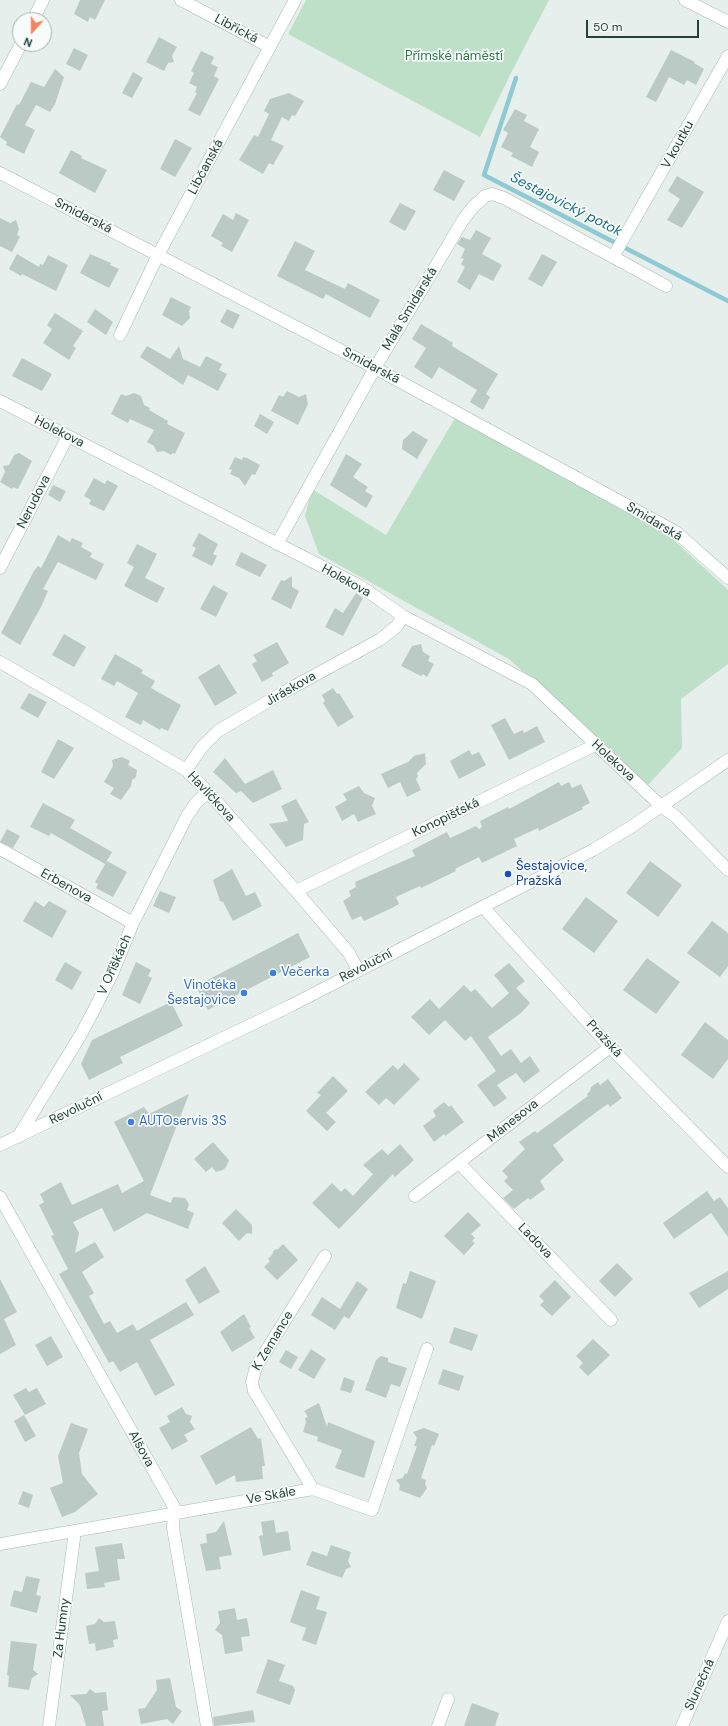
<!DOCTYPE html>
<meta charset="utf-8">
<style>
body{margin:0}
#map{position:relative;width:728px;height:1726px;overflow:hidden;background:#e6efeb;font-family:"DM Sans",sans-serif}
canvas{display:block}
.north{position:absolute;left:12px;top:12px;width:40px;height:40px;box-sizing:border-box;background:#f7fbf9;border:1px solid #a3b1ad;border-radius:50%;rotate:201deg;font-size:11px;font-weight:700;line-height:16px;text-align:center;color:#24423a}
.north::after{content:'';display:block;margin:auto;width:14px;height:18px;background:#f4845f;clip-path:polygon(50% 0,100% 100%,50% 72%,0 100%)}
.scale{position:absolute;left:586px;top:20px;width:113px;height:18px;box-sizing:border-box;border:2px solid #24423a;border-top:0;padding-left:5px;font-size:12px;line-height:14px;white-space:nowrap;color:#24423a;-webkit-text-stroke:3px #f7fbf9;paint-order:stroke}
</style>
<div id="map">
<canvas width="728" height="1726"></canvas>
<div class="north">N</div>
<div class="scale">50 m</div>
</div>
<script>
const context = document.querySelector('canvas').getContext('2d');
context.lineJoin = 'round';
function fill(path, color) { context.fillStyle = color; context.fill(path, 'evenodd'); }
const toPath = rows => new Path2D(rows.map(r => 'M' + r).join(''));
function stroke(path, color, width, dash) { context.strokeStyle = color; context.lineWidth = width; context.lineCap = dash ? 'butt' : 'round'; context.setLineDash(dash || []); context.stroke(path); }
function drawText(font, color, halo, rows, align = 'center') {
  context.font = font + ' "DM Sans",sans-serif'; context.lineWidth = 3.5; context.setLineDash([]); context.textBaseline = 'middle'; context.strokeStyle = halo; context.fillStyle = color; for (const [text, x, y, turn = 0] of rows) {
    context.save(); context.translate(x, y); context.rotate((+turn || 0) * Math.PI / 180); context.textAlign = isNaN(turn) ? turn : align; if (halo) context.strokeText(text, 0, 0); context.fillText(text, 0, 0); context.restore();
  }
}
fill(toPath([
 [306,0,549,0,511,73,480,137,288,34],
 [455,418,665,532,728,590,728,664,681,699,682,748,648,785,509,659,319,554,305,516,312,489,386,535]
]), '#bfe0c8');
stroke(toPath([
 [516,78,484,175,728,301]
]), '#8ec9d4', 4.5);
fill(toPath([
 [80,0,105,0,95,20,90,17,88,22,74,14],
 [159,37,177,47,172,56,174,62,168,63,164,71,146,62],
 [74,48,88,55,80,71,66,64],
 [671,50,695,62,694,63,704,69,696,85,687,80,684,85,669,77,656,102,646,97],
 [201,51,214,57,211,64,218,67,214,76,219,79,200,116,188,110,197,93,195,92,197,87,189,83,194,73,191,71],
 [55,69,64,77,55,104,50,112,36,105,25,125,35,130,24,154,6,145,7,142,0,137,17,104,19,105,31,82,44,87],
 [133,72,143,78,132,98,122,93],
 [289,93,304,101,295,116,292,115,289,121,282,117,271,140,284,146,273,165,269,163,263,174,239,160,254,135,258,137,269,114,264,111,270,99],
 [515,109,527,115,524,121,539,129,530,147,539,152,532,167,511,156,513,153,501,147,508,133,503,130],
 [175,139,192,148,175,177,160,169],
 [71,150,82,156,81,158,107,170,95,193,59,173],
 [444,170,465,181,454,201,433,190],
 [677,176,704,192,682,228,667,220,680,199,668,191],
 [400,203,416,211,405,231,389,222],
 [236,213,249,220,232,252,221,246,223,243,211,236,223,214,233,220],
 [0,218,10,223,16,220,19,229,17,235,20,237,12,252,0,246],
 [476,230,491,238,482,254,502,265,493,281,479,274,470,290,457,282,465,267,461,264,464,259,461,258,465,249,457,244,462,237,470,240],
 [295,241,315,251,305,270,345,289,348,283,380,300,370,318,326,294,323,299,277,276],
 [17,254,39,267,40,264,43,265,48,255,68,265,56,291,22,274,21,276,9,269],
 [90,254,111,263,110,265,119,269,109,288,80,273],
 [542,254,557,262,542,287,528,279],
 [171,297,191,307,189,311,190,318,182,326,162,315],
 [95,309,113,322,106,335,87,322],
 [227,309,240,315,233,329,220,322],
 [55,313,83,331,73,346,76,348,69,360,43,343,52,329,47,325],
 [421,324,453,343,452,346,498,374,486,394,490,397,483,410,470,402,477,390,439,367,432,379,414,367,426,348,412,339],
 [147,346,170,359,179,346,183,359,200,367,206,356,222,364,219,370,227,374,218,391,188,375,183,385,140,357],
 [22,358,52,374,42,391,12,376],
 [287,391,299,397,306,394,308,404,298,425,271,411,279,395,283,397],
 [134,393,141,396,144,405,150,408,149,410,168,421,167,424,185,433,175,454,173,453,171,455,164,451,157,452,154,446,147,442,154,430,130,419,128,423,111,414,121,394,126,396],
 [260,414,274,422,267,434,254,426],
 [413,431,428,440,417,459,402,449,403,440],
 [19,453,32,461,18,489,13,487,12,489,0,482,5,472,3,466,9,465,14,455],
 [346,454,362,464,353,477,368,487,365,491,373,496,366,508,330,485],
 [235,457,242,460,243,457,247,458,260,465,255,475,252,474,245,486,239,478,230,474,232,470,229,469],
 [94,478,105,484,107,480,118,486,104,511,89,504,91,500,84,496],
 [53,485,66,491,60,502,48,495],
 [199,533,218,544,213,554,217,556,212,566,192,556,196,548,192,546],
 [58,535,70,542,72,538,83,543,81,547,92,553,90,557,104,564,96,580,58,562,43,589,48,591,42,605,20,645,1,633,34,571,38,566,41,568],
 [137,544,157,554,145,578,165,588,157,603,124,586,134,567,127,563],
 [241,552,267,565,260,577,235,565],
 [292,576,292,587,299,591,291,609,271,599,281,580,284,581],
 [213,585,228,593,216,617,200,609],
 [356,593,363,598,343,636,325,627,335,608,343,613],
 [64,634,86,647,74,667,52,655],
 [277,642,289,663,272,673,273,676,262,682,252,664,257,661,253,655],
 [421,644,423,652,430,656,428,661,434,664,427,677,423,674,421,676,401,666,412,646],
 [115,654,143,670,141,673,155,681,151,688,181,705,168,731,161,728,160,730,143,720,141,725,125,717,138,693,117,681,114,686,101,679],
 [219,664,237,693,215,706,198,677],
 [333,688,337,694,339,693,354,717,338,727,323,703,325,701,322,695],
 [29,693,47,702,38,718,20,708],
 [505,718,514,734,523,730,524,733,537,726,545,742,509,760,491,725],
 [58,739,74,748,54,779,41,772],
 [469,750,472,755,479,752,486,765,459,779,450,761],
 [425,753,426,764,417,773,418,776,416,779,421,790,407,797,400,782,388,788,381,774,408,762,414,756],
 [122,757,130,761,128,765,137,770,136,777,132,780,131,786,121,800,110,794,114,788,104,782,113,766,112,760],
 [225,758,245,784,273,770,282,789,253,803,241,791,236,793,213,772],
 [559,782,561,786,569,782,572,788,581,784,590,803,582,807,583,809,539,831,538,828,514,839,517,846,482,863,479,857,455,869,456,871,421,888,420,886,396,897,399,904,392,908,364,921,361,916,352,920,343,901,351,896,349,891,356,887,355,882,415,856,412,850,447,832,450,838,476,826,479,829,482,827,480,821,508,807,509,809],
 [359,786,364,793,375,798,372,806,376,814,358,822,354,814,342,821,335,807,347,800,343,794],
 [296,799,309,822,304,824,303,840,286,847,269,824,288,821,281,806],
 [43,803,75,820,70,828,112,852,105,864,51,833,49,836,30,827],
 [7,829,20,836,13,848,0,842],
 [107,861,127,872,113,897,96,888,98,884,95,882],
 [650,861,682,885,658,917,626,893],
 [232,869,246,896,255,892,262,906,233,921,223,902,220,901,213,880],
 [160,891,176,897,169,913,153,906],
 [586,897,618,921,594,953,562,929],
 [35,901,44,907,49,901,67,911,52,938,23,921],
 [712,921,728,933,728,966,720,977,687,953],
 [298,933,310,957,208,1010,196,986],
 [647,958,680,982,656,1014,623,990],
 [65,962,82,972,72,990,55,980],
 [136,962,151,970,148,976,152,978,140,1004,122,995],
 [509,963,525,981,516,988,530,1003,521,1013,488,1037,501,1056,511,1049,521,1063,530,1056,540,1071,524,1083,516,1073,497,1085,507,1098,494,1107,477,1085,496,1071,471,1036,465,1041,445,1020,429,1035,411,1017,430,999,439,1009,464,985,471,992,475,989,492,1008,509,993,494,975],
 [171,1002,183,1026,120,1057,123,1063,89,1080,81,1064,92,1040],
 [705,1022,728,1040,728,1059,713,1079,681,1055],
 [404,1063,420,1079,394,1105,386,1098,379,1105,365,1092,393,1065,398,1070],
 [333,1076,348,1091,326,1113,336,1122,327,1131,306,1111,321,1095,317,1093],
 [608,1079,622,1098,610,1107,608,1104,599,1110,553,1145,564,1160,540,1181,545,1189,530,1200,528,1198,514,1209,503,1198,513,1190,504,1181,508,1177,502,1171,525,1149,519,1142,535,1131,537,1133,588,1096,587,1094,590,1091,591,1087,598,1082,600,1085],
 [189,1094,150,1195,171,1203,173,1197,185,1198,189,1204,187,1210,194,1213,188,1229,147,1213,114,1232,102,1208,73,1222,79,1233,75,1253,95,1242,104,1257,82,1272,94,1293,89,1296,104,1324,110,1321,117,1333,133,1324,137,1331,186,1302,194,1315,150,1340,175,1385,155,1396,137,1362,120,1372,113,1361,109,1363,59,1274,68,1269,51,1236,54,1235,39,1205,44,1202,40,1194,61,1182,72,1205,118,1184,122,1193,144,1181,114,1122,144,1107,149,1114],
 [444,1102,449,1107,451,1105,464,1122,445,1136,444,1134,434,1142,423,1126,436,1116,433,1111],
 [213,1142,229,1160,226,1167,223,1170,216,1172,212,1167,206,1172,194,1159],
 [400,1144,414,1160,395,1177,393,1174,339,1229,312,1203,332,1183,341,1192,345,1188,353,1196,373,1174,363,1165,382,1149,388,1155],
 [707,1191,714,1201,720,1197,728,1208,728,1237,711,1213,674,1239,663,1223],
 [236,1209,252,1225,252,1234,247,1233,239,1241,222,1223],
 [468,1212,481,1225,471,1234,475,1238,472,1241,475,1243,464,1255,444,1236],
 [283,1244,298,1260,277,1280,264,1267,270,1261,268,1259,272,1255,274,1250,278,1249],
 [617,1263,633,1279,615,1297,599,1281],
 [205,1266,220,1292,199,1304,185,1280],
 [410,1271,436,1281,422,1319,396,1308,403,1283,406,1284],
 [728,1271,728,1289,699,1308,689,1293],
 [0,1279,17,1312,4,1319,16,1345,0,1354],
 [555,1280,571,1297,552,1316,540,1305,544,1301,539,1296],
 [357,1281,368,1289,349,1319,344,1316,335,1330,311,1315,322,1297,340,1309],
 [244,1314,251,1327,249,1328,255,1338,232,1352,220,1332],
 [454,1327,478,1335,472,1351,449,1343],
 [51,1336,63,1357,47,1366,35,1345],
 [593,1339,610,1355,588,1376,579,1367,583,1363,576,1356],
 [311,1349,326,1359,314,1379,298,1370],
 [286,1350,298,1357,291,1369,279,1362],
 [381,1356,388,1358,388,1362,407,1368,400,1387,391,1384,386,1398,365,1390,376,1360],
 [443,1369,464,1376,459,1391,438,1384],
 [344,1377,355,1381,351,1393,340,1390],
 [26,1388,29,1392,37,1388,46,1404,25,1415,13,1395],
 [319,1403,327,1427,328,1422,375,1441,364,1478,335,1468,342,1450,317,1441,318,1437,303,1432,306,1422,305,1418,308,1417,304,1411],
 [182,1407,186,1414,192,1416,190,1422,195,1429,184,1435,188,1441,172,1450,159,1428,170,1422,167,1416],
 [24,1415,36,1436,25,1442,14,1421],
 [71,1423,88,1429,79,1453,82,1474,98,1494,75,1512,62,1517,50,1488,63,1483,58,1456],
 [251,1427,258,1439,261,1438,265,1466,262,1466,263,1479,236,1482,235,1475,216,1485,200,1456],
 [424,1428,439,1434,434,1446,432,1445,421,1478,426,1480,425,1484,427,1488,420,1498,399,1490,400,1485,396,1480,403,1478,405,1473,407,1474,417,1446,414,1446,417,1438,413,1432],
 [23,1491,33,1495,29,1508,18,1504],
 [274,1520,276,1533,288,1531,291,1550,263,1556,259,1536,263,1535,261,1522],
 [224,1521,232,1555,219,1557,221,1569,206,1571,200,1544,207,1543,206,1534,216,1532],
 [122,1543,125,1559,117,1559,120,1580,104,1583,105,1587,87,1589,85,1573,99,1571,95,1547],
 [331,1545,351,1552,348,1561,351,1567,346,1569,342,1578,306,1565,312,1551,327,1556],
 [26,1576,40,1579,36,1595,41,1596,37,1613,10,1606,14,1590,22,1592],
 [301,1590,320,1597,316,1609,327,1612,316,1645,302,1640,306,1628,290,1622],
 [235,1608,237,1620,247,1618,250,1636,241,1637,243,1651,225,1654,222,1635,215,1630,220,1623,218,1611],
 [99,1618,104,1622,115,1621,118,1639,113,1640,114,1647,96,1651,95,1643,89,1644,86,1626,95,1624],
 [11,1641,37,1644,33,1670,38,1674,32,1678,29,1690,8,1687,9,1676,7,1675],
 [268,1659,285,1665,279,1681,293,1686,295,1690,290,1705,256,1693],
 [170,1678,176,1707,182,1711,173,1724,167,1719,141,1724,138,1709,145,1708,157,1690,156,1680],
 [90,1689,95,1693,106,1692,108,1710,102,1711,104,1726,86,1726,80,1705,70,1695,86,1694],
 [472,1703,499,1713,495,1726,464,1726],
 [253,1710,255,1722,214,1726,213,1717]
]), '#bbcac4');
const minor = toPath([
 [181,0,270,47],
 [685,0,728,22],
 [33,20,43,0],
 [0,84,21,44],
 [0,173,375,368,676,532,728,578],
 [613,257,666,286],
 [120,335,158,255,295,0],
 [0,401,360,586,403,616,532,684,661,806,675,816,728,870],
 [277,544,375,368,463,220,473,207,485,196,492,194,504,198,613,257,728,56],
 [0,568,68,436],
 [0,662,186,770,208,792,296,891,349,953,358,970],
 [186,770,202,747,218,731,284,692,381,639,397,626,403,616],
 [0,849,133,923],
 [296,891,595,745],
 [483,907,610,1047,728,1167],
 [18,1137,80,1036,94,1010,112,974,133,923,187,816,196,803,208,792],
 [0,1145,290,1006,593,850,631,827,728,760],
 [459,1163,611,1320],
 [415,1196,610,1047],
 [0,1197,174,1507,173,1528,207,1726],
 [313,1489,254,1391,252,1382,256,1367,325,1256],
 [0,1544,313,1489,372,1510,427,1349],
 [49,1726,75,1531],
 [438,1726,448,1699],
 [682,1726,728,1621]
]);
stroke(minor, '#a8b8b2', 13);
stroke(minor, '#fff', 12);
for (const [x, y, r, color] of [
 [508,874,4,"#1a4fb4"],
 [273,973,4,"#3f7fe0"],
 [244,993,4,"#3f7fe0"],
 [131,1122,4,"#3f7fe0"]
]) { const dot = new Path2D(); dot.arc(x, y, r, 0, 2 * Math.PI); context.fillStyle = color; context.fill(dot); stroke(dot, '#f7fbf9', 1.5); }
drawText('13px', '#24423a', '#f7fbf9', [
 ["Libřická",236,29,28],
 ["V koutku",678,145,-61],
 ["Libčanská",206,167,-62],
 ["Smidarská",83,216,27],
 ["Malá Smidarská",410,309,-59],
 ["Smidarská",371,366,28],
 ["Holekova",59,432,27],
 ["Nerudova",34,502,-63],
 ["Smidarská",654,522,31],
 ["Holekova",346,581,29],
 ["Jiráskova",291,689,-30],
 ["Holekova",613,761,43],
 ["Havlíčkova",211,797,47],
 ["Konopišťská",446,818,-26],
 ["Erbenova",66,886,29],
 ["V Oříškách",115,965,-66],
 ["Revoluční",366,966,-27],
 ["Pražská",604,1039,47],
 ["Revoluční",76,1109,-26],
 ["Mánesova",513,1121,-38],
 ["Ladova",535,1241,46],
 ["K Zemance",273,1341,-59],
 ["Alšova",141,1449,61],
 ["Ve Skále",271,1496,-10],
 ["Za Humny",62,1628,-83],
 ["Slunečná",700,1685,-66]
]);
drawText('13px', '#2d7a4b', '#f7fbf9', [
 ["Přímské náměstí",454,57]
]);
drawText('13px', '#164399', '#f7fbf9', [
 ["Šestajovice,",516,867],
 ["Pražská",516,882]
], 'left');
drawText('13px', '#366cbe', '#f7fbf9', [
 ["Večerka",281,973],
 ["Vinotéka",236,986,"right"],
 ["Šestajovice",236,1001,"right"],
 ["AUTOservis 3S",139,1122]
], 'left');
drawText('italic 14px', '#1c6f80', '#f7fbf9', [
 ["Šestajovický potok",566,205,27]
]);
</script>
